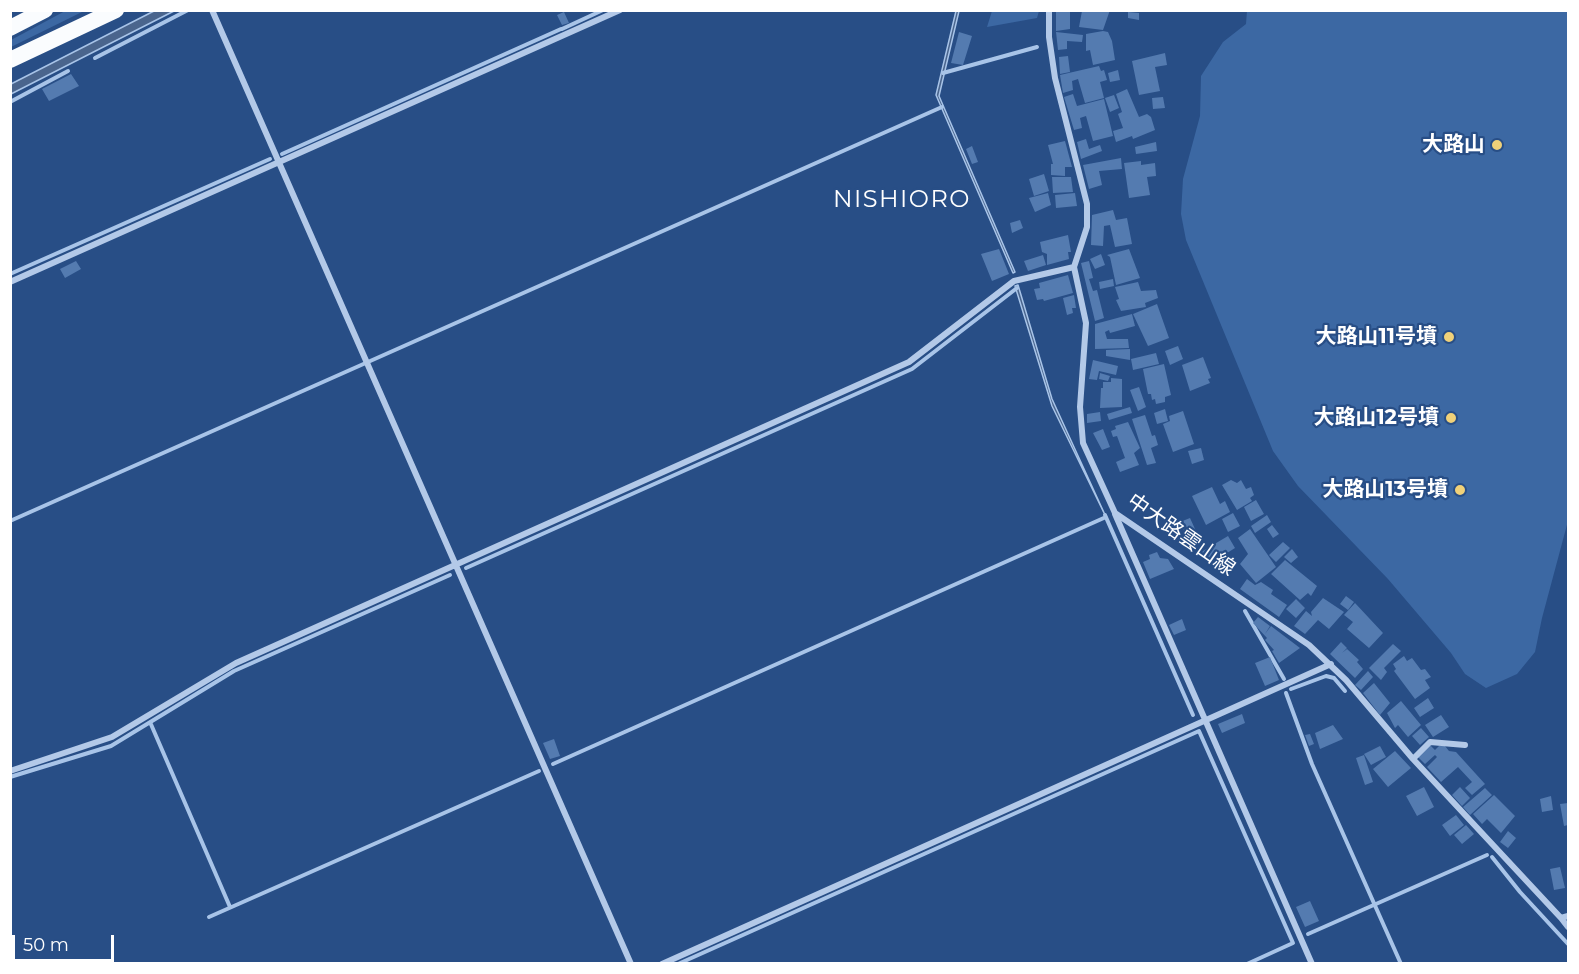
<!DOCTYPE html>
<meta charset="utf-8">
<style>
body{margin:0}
#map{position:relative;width:1579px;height:974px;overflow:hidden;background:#284e86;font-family:Montserrat,sans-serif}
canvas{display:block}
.frame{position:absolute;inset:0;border:12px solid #fff;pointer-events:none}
.scale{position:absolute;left:12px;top:935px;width:102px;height:27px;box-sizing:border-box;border:3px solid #fff;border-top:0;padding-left:8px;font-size:18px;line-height:21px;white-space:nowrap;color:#fff;-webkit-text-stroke:4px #284e86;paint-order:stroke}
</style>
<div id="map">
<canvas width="1579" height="974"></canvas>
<div class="frame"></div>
<div class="scale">50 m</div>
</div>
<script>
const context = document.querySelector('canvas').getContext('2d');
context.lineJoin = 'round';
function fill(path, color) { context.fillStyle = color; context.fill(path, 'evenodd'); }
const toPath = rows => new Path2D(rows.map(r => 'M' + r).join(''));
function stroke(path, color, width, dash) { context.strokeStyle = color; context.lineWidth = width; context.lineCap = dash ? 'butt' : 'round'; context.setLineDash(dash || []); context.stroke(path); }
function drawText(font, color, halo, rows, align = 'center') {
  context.font = font + ' Montserrat,"Noto Sans JP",sans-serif'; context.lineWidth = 4.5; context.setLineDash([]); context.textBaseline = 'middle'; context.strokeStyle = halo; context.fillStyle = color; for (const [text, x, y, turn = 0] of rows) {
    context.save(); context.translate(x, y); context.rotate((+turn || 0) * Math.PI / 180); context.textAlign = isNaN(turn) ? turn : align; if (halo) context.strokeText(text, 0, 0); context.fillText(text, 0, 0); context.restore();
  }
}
fill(toPath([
 [67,10,84,11,11,47,11,40],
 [992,11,992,10,1039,11,1037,18,987,27],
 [1247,11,1568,11,1568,521,1542,618,1535,652,1517,674,1486,688,1465,674,1451,653,1388,579,1298,486,1273,451,1186,240,1181,214,1183,179,1200,116,1201,76,1223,42,1246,24]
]), '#3c68a3');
const water = toPath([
 [154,11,174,11,11,94,11,84,154,11],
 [956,11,959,11,939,96,1015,272,1013,273,936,95,956,11],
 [1018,285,1052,399,1106,517,1052,406,1015,286,1018,285]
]);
fill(water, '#4a658d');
stroke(water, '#a8c4e8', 1.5);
stroke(toPath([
 [562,29,603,10],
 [95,58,188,10],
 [943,73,1037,47],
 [10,102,68,71],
 [282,154,561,29],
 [10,274,270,159],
 [1105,515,1193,715],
 [10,521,942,107],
 [466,568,912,369,1017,288],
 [1245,611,1284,679],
 [1291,689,1326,676,1334,678,1345,691],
 [1286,693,1312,764,1401,964],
 [150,722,230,907],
 [553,764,1106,517],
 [10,777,111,746,234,671,450,575],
 [1492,857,1520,892,1568,944],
 [209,917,539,771],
 [1308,934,1487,855],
 [678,964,1199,731,1293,943,1247,964]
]), '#a8c4e8', 4);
fill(toPath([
 [1056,10,1070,10,1070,29,1056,31],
 [1110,10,1103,30,1079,27,1082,11],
 [564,12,569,23,562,25,557,15],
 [1128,12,1139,13,1139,20,1128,18],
 [1103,31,1108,32,1112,41,1115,60,1093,65,1090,50,1086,51,1086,34],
 [959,32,972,36,963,65,951,63],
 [1056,32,1083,35,1082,42,1067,41,1067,49,1058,50],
 [1165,53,1167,65,1155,67,1160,91,1139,95,1132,61],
 [1068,56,1070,72,1060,74,1059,57],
 [1099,66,1101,71,1104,70,1107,80,1100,82,1104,98,1085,103,1078,79,1072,81,1073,90,1063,93,1060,75],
 [1118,70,1120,80,1110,82,1108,73],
 [71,74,79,86,49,101,42,89],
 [1127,89,1139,117,1147,114,1151,117,1155,130,1133,139,1132,136,1116,142,1113,131,1123,128,1118,114,1122,112,1116,94],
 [1073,94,1077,106,1104,99,1113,136,1093,141,1086,116,1080,118,1082,128,1074,130,1064,97],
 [1114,95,1119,108,1110,112,1105,98],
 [1163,97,1165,108,1153,109,1152,98],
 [1086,139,1089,149,1100,145,1102,151,1081,159,1077,142],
 [1065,141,1072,167,1065,167,1065,176,1051,175,1051,164,1053,164,1048,145],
 [1156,142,1157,151,1136,154,1135,147],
 [972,146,978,162,972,164,966,149],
 [1121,158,1122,169,1099,171,1102,185,1089,189,1083,165],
 [1141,161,1141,165,1155,163,1156,176,1147,177,1150,195,1129,198,1124,163],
 [1044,174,1049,191,1034,196,1029,179],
 [1052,177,1071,177,1073,192,1053,193],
 [1048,193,1051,205,1035,212,1029,198],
 [1075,193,1077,206,1056,208,1055,195],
 [1113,210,1116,220,1127,218,1132,244,1115,247,1110,225,1104,226,1103,246,1091,245,1092,215],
 [1020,220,1023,228,1012,233,1010,223],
 [1068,235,1071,252,1068,252,1069,259,1047,265,1047,254,1042,252,1040,242],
 [999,249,1009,274,992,281,981,254],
 [1129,249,1140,278,1116,285,1110,257,1107,255],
 [1101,254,1105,265,1095,269,1090,259],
 [1043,255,1046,265,1028,271,1024,261],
 [76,261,81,269,65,278,60,269],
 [1089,261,1093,278,1089,279,1093,291,1097,290,1104,318,1095,321,1081,263],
 [1068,275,1073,293,1044,301,1043,299,1037,300,1034,289,1040,288,1039,283],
 [1113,279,1114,286,1100,289,1099,282],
 [1138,282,1141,291,1156,290,1158,298,1145,303,1146,307,1121,311,1116,300,1119,299,1115,287],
 [1074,295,1076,308,1072,308,1073,313,1067,315,1063,298],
 [1157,304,1169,338,1148,346,1133,314],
 [1132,314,1135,326,1110,333,1109,330,1105,332,1107,339,1128,339,1129,348,1095,349,1095,324],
 [1178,346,1183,359,1170,365,1165,351],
 [1130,349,1130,360,1106,356,1106,350],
 [1156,353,1159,364,1133,370,1131,359],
 [1203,357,1211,378,1208,379,1210,383,1190,391,1182,365],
 [1093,360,1118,366,1116,375,1099,371,1097,380,1089,379],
 [1164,364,1171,395,1165,397,1165,402,1156,404,1155,399,1152,400,1151,394,1148,394,1143,369],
 [1100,373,1110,376,1108,381,1099,379],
 [1111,378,1122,379,1122,407,1100,408,1101,388,1103,388,1103,382,1111,382],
 [1139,387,1146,407,1138,411,1130,390],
 [1130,407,1132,413,1109,420,1107,414],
 [1165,409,1168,421,1157,424,1154,413],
 [1183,411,1194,444,1173,452,1163,424,1170,421,1169,416],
 [1100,412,1101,421,1087,423,1087,414],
 [1145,415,1152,436,1155,435,1158,445,1151,448,1156,463,1147,465,1132,419],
 [1128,422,1140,448,1134,453,1139,465,1120,472,1116,462,1125,458,1117,436,1113,437,1111,431,1116,429,1115,426],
 [1103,429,1110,447,1102,450,1093,433],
 [1201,448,1204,460,1192,464,1188,451],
 [1231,480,1237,483,1241,480,1246,489,1251,487,1254,495,1250,498,1252,501,1237,510,1222,485],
 [1212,487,1220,504,1225,501,1230,512,1206,525,1192,496],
 [1256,500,1264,514,1251,521,1244,507],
 [1233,513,1240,526,1228,532,1222,519],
 [1267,515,1271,522,1255,533,1251,526],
 [1190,518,1200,540,1190,545,1180,522],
 [1272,525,1279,534,1273,538,1267,529],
 [1250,529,1276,567,1256,583,1240,564,1248,554,1238,538],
 [1228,536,1235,548,1208,565,1201,552],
 [1283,542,1290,548,1276,562,1269,555],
 [1292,549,1298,557,1291,563,1284,557],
 [1157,552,1160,558,1168,559,1174,569,1150,579,1143,562,1150,559,1149,555],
 [1285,560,1317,586,1311,596,1308,593,1300,600,1271,574],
 [1247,579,1255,585,1261,582,1273,590,1271,594,1287,605,1279,617,1240,589],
 [1346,596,1354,602,1348,610,1340,604],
 [1323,598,1344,612,1329,629,1318,620,1305,634,1294,626,1306,611,1312,616,1311,612],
 [1296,599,1305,608,1296,618,1286,609],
 [1355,603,1383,633,1369,648,1347,629,1353,622,1344,615],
 [1258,617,1270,626,1265,634,1271,626,1300,648,1279,663,1272,651,1274,650,1265,640,1267,638,1253,623],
 [1182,619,1186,630,1174,635,1169,625],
 [1341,642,1347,648,1342,653,1347,649,1359,660,1357,662,1363,669,1355,678,1330,654],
 [1393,644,1401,651,1384,668,1387,672,1381,680,1369,668],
 [1404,656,1407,661,1412,658,1421,670,1425,669,1431,677,1425,680,1430,688,1415,699,1394,671,1396,669,1393,664],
 [1270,657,1279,680,1265,686,1255,663],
 [1368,671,1373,677,1361,690,1355,685],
 [1374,683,1390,703,1380,715,1363,693],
 [1428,698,1434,708,1420,717,1414,708],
 [1401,701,1421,725,1408,737,1398,725,1395,728,1387,713],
 [1242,714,1245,723,1222,733,1218,724],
 [1441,715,1449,727,1433,737,1425,725],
 [1333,725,1343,739,1320,749,1315,733],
 [1421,728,1429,737,1420,745,1412,736],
 [1310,734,1314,744,1309,746,1305,735],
 [554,739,560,756,550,759,543,743],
 [1430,745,1435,750,1439,746,1445,746,1449,751,1456,752,1485,784,1472,795,1465,788,1472,782,1458,767,1441,782,1427,767,1437,757,1435,755,1425,764,1418,757],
 [1380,746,1386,757,1371,765,1364,754],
 [1395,751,1411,768,1388,787,1373,769],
 [1364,755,1373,782,1365,785,1356,758],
 [1424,787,1434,807,1417,816,1406,796],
 [1460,787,1470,798,1462,806,1452,795],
 [1485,788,1492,795,1470,815,1463,807],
 [1494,795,1515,816,1501,833,1487,819,1482,824,1473,814],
 [1551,796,1553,810,1542,812,1540,799],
 [1568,803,1568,825,1564,826,1560,804],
 [1456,815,1464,825,1450,836,1442,825],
 [1466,825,1474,834,1462,844,1454,835],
 [1508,831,1516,838,1508,848,1500,842],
 [1560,867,1565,888,1554,890,1550,869],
 [1310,901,1319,921,1305,927,1296,907]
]), '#547bb0');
stroke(toPath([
 [212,10,631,964],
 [1049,10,1049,37,1055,78,1087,204,1087,227,1074,267,1086,323,1080,407,1083,443,1115,513,1309,645,1346,680,1413,759,1561,918,1568,916],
 [10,282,620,10],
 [1115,514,1312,964],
 [1413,759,1430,742,1465,745],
 [10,771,112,737,236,663,909,362,1014,281,1074,267],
 [1561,918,1568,927],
 [662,964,1331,664]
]), '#b3c9e8', 6);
stroke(toPath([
 [10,28,45,10],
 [10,60,116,10]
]), '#fafcfe', 16);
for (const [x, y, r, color] of [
 [1497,145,6,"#f0d179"],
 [1449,337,6,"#f0d179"],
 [1451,418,6,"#f0d179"],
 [1460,490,6,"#f0d179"]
]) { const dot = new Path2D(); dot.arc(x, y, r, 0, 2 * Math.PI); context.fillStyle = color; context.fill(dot); stroke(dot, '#284e86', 2); }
drawText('bold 21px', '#fff', '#284e86', [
 ["大路山",1485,145],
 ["大路山11号墳",1437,337],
 ["大路山12号墳",1439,418],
 ["大路山13号墳",1448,490]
], 'right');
drawText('21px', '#fff', '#284e86', [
 ["中大路雲山線",1181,535,35]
]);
context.letterSpacing = '1.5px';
drawText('24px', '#fff', '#284e86', [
 ["NISHIORO",902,200]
]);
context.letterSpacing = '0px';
</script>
